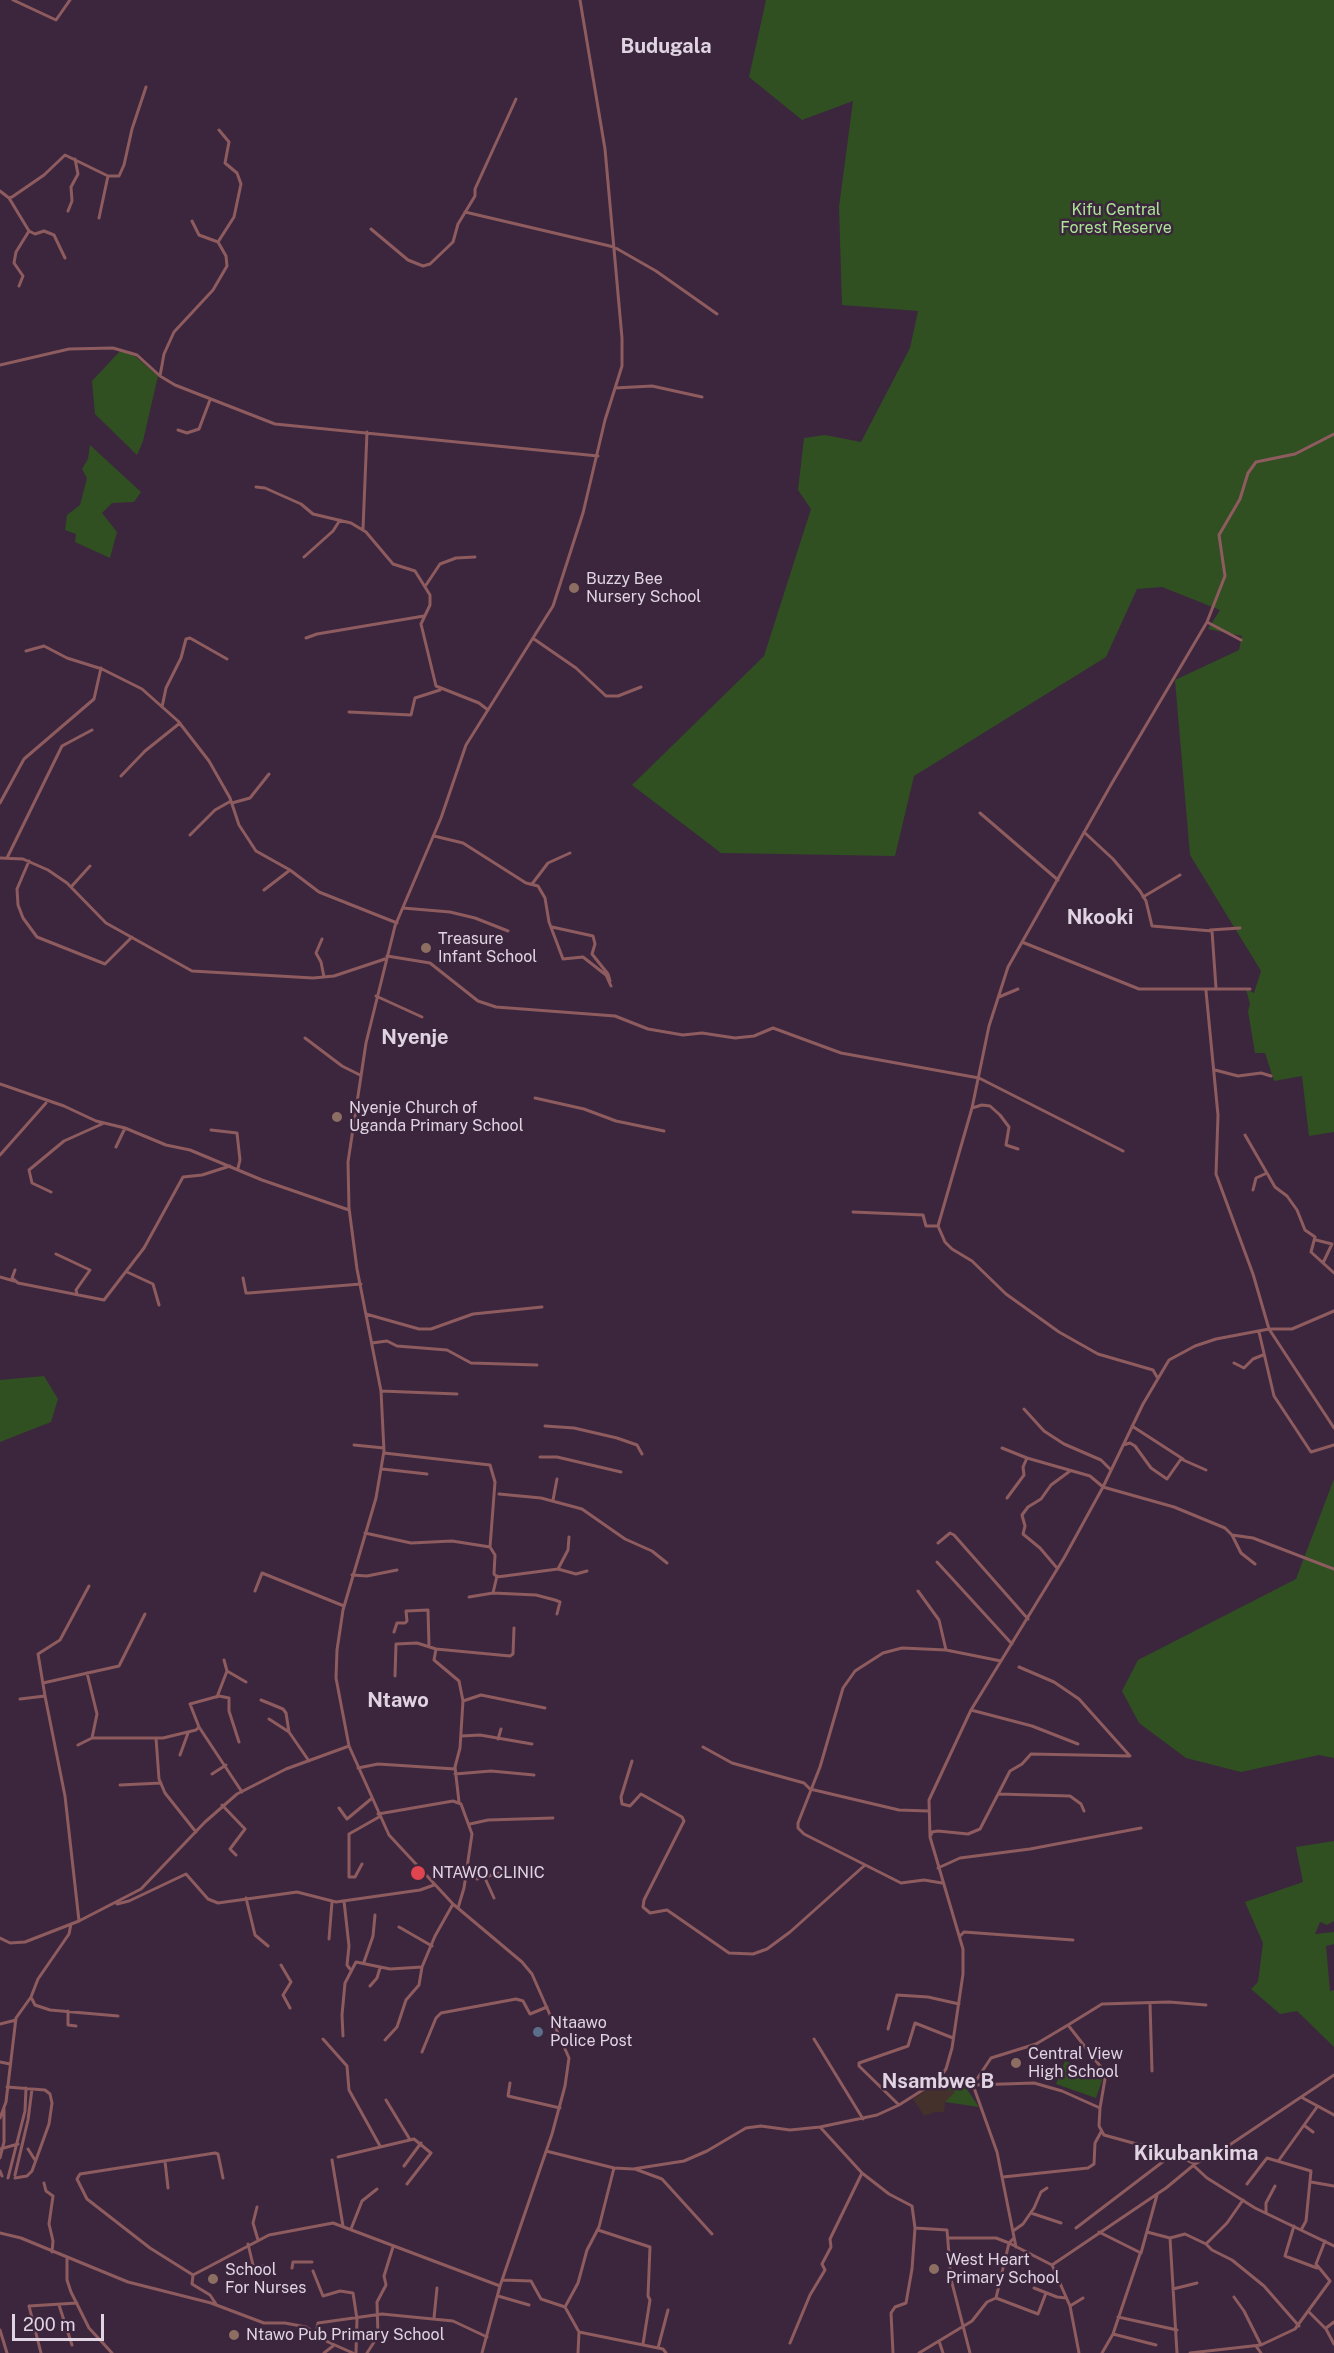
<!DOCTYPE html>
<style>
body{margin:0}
#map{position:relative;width:1334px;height:2353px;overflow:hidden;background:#3b263d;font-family:"Public Sans",sans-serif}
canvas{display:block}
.scale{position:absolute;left:12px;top:2314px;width:92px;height:27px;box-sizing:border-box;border:3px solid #e0d3e2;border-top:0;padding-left:8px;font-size:18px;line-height:21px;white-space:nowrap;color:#e0d3e2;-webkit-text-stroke:4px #3b263d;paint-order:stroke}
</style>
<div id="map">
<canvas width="1334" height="2353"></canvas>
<div class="scale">200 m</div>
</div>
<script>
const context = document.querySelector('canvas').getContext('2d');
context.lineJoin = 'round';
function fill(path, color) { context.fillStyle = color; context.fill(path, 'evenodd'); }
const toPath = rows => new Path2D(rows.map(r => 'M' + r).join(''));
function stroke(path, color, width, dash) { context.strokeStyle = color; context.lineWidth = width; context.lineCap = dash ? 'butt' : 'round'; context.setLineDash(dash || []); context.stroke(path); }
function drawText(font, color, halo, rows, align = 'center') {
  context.font = font + ' "Public Sans",sans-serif'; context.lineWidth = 5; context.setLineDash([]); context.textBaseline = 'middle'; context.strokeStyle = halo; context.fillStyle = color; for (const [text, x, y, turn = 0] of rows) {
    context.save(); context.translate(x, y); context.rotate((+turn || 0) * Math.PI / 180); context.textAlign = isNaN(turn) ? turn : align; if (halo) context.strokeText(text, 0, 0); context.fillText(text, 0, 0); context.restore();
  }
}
fill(toPath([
 [936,2084,956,2092,945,2102,944,2112,935,2112,924,2116,913,2099]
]), '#45312c');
fill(toPath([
 [766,0,1334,0,1334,1132,1309,1136,1302,1076,1274,1081,1265,1053,1255,1053,1248,1011,1250,1004,1246,989,1254,993,1261,971,1190,855,1175,680,1239,650,1242,636,1208,629,1220,610,1162,587,1137,589,1106,657,914,776,895,856,721,853,632,785,764,656,811,509,798,490,804,438,825,435,861,442,910,348,918,311,842,305,839,207,853,101,802,120,749,77],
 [121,350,136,357,158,376,143,441,137,455,95,414,92,381],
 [90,445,141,492,134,502,112,503,102,513,117,532,110,558,75,542,76,534,65,530,67,515,80,505,87,478,82,469,88,459],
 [44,1376,58,1399,51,1422,0,1442,0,1380],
 [1334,1479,1334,1758,1319,1755,1241,1772,1186,1758,1139,1723,1122,1691,1138,1660,1296,1579],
 [1334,1841,1334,1921,1327,1925,1320,1922,1315,1934,1334,1932,1334,1944,1326,1946,1330,1991,1334,1990,1334,2047,1297,2011,1280,2014,1251,1989,1258,1982,1263,1943,1245,1902,1303,1882,1296,1847],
 [1065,2061,1104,2075,1096,2098,1056,2084],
 [940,2082,964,2085,979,2107,945,2102,955,2092,936,2084]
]), '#305022');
stroke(toPath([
 [13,0,56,20,70,0],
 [0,191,9,198,12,197,44,175,65,155,108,176,119,176,124,165,132,129,146,87],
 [9,198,29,231,35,234,44,231,54,235,65,258],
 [68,211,72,201,71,187,78,174,75,159],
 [465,212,614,247,656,271,717,314],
 [99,218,108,176],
 [192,221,199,235,218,242],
 [371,229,408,260,423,266,430,264,453,242,458,224,475,196,475,189,516,99],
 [19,286,23,276,14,263,16,252,29,231],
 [0,365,69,349,113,348,137,355,160,376,175,385,275,424,598,456],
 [160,376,164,354,174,332,213,290,227,266,226,256,218,242,234,217,241,184,237,173,225,163,229,142,219,130],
 [615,388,652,386,702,397],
 [178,430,187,433,199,429,210,400],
 [256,487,265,488,301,504,313,514,351,523,366,532,393,564,415,571,430,595,430,605,421,624,436,686,479,703,488,710],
 [363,529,367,432],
 [304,557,333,531,340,520],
 [426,585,440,564,456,558,475,557],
 [1207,622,1241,640],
 [306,638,317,634,424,616],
 [534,639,576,668,606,696,618,696,641,687],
 [26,651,44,646,67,658,102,669,142,689,178,721,209,761,230,798,239,825,256,851,290,870,319,892,397,923],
 [162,707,166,688,181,658,186,639,190,638,227,659],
 [349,712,411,715,415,698,440,690],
 [121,776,145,751,180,723],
 [0,803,24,759,94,699,101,668],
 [232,803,250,798,269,774],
 [980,813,1058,880],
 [1084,832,1113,859,1140,891,1146,901,1152,926,1212,931,1216,988],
 [190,835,215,810,231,801],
 [434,836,463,843,526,883,538,886,545,898,549,922,563,959,583,957,606,975,611,986],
 [0,858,23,859,48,870,67,883,106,923,192,971,313,978,334,976,385,959],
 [7,858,62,746,92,730],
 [29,861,17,889,18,905,23,918,37,937,105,964,132,937],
 [532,884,548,863,570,853],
 [71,887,90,866],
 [264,890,290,870],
 [1143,897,1180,875],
 [403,908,450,912,475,918,508,931],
 [552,927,593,936,595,944,592,954,608,974,610,981],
 [1210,930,1240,928],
 [322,939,316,953,321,962,324,977],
 [1022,942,1139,989,1250,989],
 [387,956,430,963,478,1001,496,1007,615,1016,648,1029,683,1035,702,1033,735,1038,754,1036,773,1028,841,1053,979,1078,1123,1151],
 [1206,991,1218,1115,1216,1174,1253,1274,1269,1329,1334,1428],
 [376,996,422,1017],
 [999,997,1018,989],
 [305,1038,342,1066,360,1075],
 [1215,1070,1238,1076,1261,1073,1271,1076],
 [0,1084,64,1106,96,1121,125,1128,166,1145,190,1150,262,1180,349,1210],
 [535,1098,584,1109,616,1121,664,1131],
 [972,1108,982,1105,990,1106,1000,1115,1009,1127,1006,1145,1018,1149],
 [211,1130,237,1133,240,1160,238,1168],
 [1245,1135,1275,1187,1287,1196,1297,1210,1305,1230,1315,1237,1311,1252,1334,1273],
 [116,1147,125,1128],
 [0,1155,46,1103],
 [1253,1190,1256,1178,1267,1173],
 [51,1192,32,1183,29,1170,64,1141,102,1124],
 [853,1212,923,1215,926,1226,938,1226],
 [1316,1240,1332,1244,1323,1263],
 [56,1254,90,1270,76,1290,77,1294],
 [15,1270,12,1278,18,1283,104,1300,144,1248,183,1177,202,1175,230,1166],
 [127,1272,153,1284,159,1305],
 [0,1277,14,1281],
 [243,1278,246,1293,249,1293,361,1284],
 [366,1314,419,1329,431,1329,473,1314,542,1307],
 [1259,1332,1274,1396,1311,1452,1334,1445],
 [372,1343,387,1341,397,1346,447,1350,471,1363,537,1365],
 [1234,1363,1244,1368,1253,1359,1263,1355],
 [1157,1377,1153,1370,1098,1354,1059,1332,1006,1294,972,1261,952,1249,945,1242,938,1226,972,1108,989,1026,1008,967,1112,783,1207,622,1225,576,1219,535,1240,499,1248,473,1256,462,1295,454,1334,434],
 [381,1391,457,1394],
 [1024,1409,1044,1431,1064,1444,1101,1460,1111,1470],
 [545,1426,574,1428,617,1438,637,1445,642,1454],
 [1132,1426,1183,1459],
 [354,1445,384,1448],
 [1123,1445,1130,1443,1135,1446,1151,1468,1167,1479,1181,1459,1206,1470],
 [1002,1448,1027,1458],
 [384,1453,490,1465,495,1482,490,1547,495,1555,494,1574,497,1577,558,1569,568,1550,569,1537],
 [540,1457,557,1457,621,1472],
 [382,1469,427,1474],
 [499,1494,541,1498,582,1509,625,1539,652,1551,667,1563],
 [1007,1498,1024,1475,1023,1467,1027,1458,1090,1476,1103,1487,1174,1507,1225,1528,1232,1535,1241,1553,1255,1564],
 [553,1500,557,1479],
 [365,1533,411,1543,452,1541,490,1547],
 [1232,1535,1253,1538,1334,1569],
 [938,1543,950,1533,954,1535,1028,1619],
 [937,1562,1012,1644],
 [1057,1568,1040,1548,1023,1534,1025,1526,1022,1515,1028,1507,1041,1499,1051,1485,1070,1471],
 [558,1569,576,1574,587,1571],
 [352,1575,367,1576,397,1570],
 [255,1591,262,1573,344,1606],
 [918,1591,939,1620,946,1650],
 [493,1593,536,1595,555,1600,560,1602,557,1614],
 [469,1597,493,1593,497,1576],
 [394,1632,397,1623,405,1623,407,1621,406,1611,428,1610,429,1646],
 [224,1660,227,1671],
 [395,1676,396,1644,417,1643,436,1649],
 [43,1683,119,1666,145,1614],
 [45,1696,38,1654,60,1640,89,1586],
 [217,1697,227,1671,246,1682],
 [20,1699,45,1696,65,1796,79,1921],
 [261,1700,283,1709,286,1713,289,1732,309,1761],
 [463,1701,459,1681,434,1660,436,1649,510,1656,513,1654,514,1628],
 [971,1710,1032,1726,1078,1744],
 [269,1719,289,1732],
 [199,1727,242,1792],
 [461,1736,480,1735,532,1744],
 [92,1738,163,1738,196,1730,199,1727,190,1704,219,1696,229,1698,229,1711,239,1742],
 [156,1738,159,1779,165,1793,196,1832],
 [498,1739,501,1729],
 [78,1745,92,1738,97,1714,87,1673],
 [703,1747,732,1763,804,1783,810,1789,899,1810,928,1811],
 [180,1755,188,1733],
 [632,1761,621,1797,622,1804,630,1806,641,1794,682,1817,684,1821,644,1900,643,1907,650,1913,667,1910,729,1953,753,1954,767,1949,790,1932,865,1865],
 [358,1768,378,1764,455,1769],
 [212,1774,226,1765],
 [455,1774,491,1771,534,1775],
 [120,1785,161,1783],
 [998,1794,1070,1796,1081,1804,1084,1811],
 [459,1802,455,1767,460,1748,463,1701,481,1695,545,1708],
 [222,1805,245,1829,230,1849,236,1855],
 [339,1808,347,1819,371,1799],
 [378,1814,453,1801,461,1804,472,1834,464,1888,458,1908],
 [470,1824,488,1820,553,1818],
 [931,1835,932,1832,938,1831,968,1834,980,1829,1010,1771,1022,1764,1031,1754,1130,1756,1079,1699,1054,1682,1019,1667],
 [362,1864,355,1877,349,1877,349,1834,379,1817],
 [938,1868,960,1858,1030,1849,1141,1828],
 [484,1876,494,1898],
 [477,1879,507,1871],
 [942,1883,924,1880,901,1883,804,1834,798,1828,798,1823,820,1767,843,1688,855,1671,883,1653,902,1648,946,1650,1001,1661],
 [246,1898,255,1935,268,1946],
 [344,1901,349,1946,347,1965,350,1969],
 [117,1904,129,1901,186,1874,208,1899,218,1903,297,1892,336,1902,420,1890,434,1885],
 [399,1927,432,1946],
 [960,1936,964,1932,1073,1940],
 [0,1938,10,1943,25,1942,79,1921,141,1889,205,1822,237,1794,286,1769,349,1746],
 [329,1939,332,1902],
 [364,1962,373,1936,375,1915],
 [281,1965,291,1982,283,1995,290,2008],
 [370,1986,377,1978,380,1968],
 [32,1999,35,2005,50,2010,118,2016],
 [1150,2003,1152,2071],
 [68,2011,68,2025,76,2026],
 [0,2024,16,2020],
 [1068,2025,1102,2004,1169,2002,1206,2005],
 [888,2029,897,1995,928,1997,959,2004],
 [343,2036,342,2015,345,1983,356,1962,390,1969,422,1967],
 [323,2039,347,2066,349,2090,380,2146],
 [814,2039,863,2119],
 [385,2040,397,2027,406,2000,419,1985,422,1967,435,1936,453,1904],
 [422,2052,436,2018,441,2013,516,1999,523,2001,530,2014,547,2007],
 [0,2062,10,2064],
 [937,2081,946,2069,952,2048,963,1974,963,1949,930,1837,929,1800,971,1710,1064,1558,1103,1487,1143,1404,1169,1360,1195,1346,1216,1339,1269,1329,1292,1329,1334,1311],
 [510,2083,508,2096,560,2108],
 [7,2087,45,2090,50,2094,52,2103,49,2124,32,2171,27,2176,15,2178],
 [1301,2097,1334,2115],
 [386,2100,409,2138],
 [899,2105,859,2066,859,2063,908,2046,915,2023,953,2038],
 [0,2118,6,2102,16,2018,31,1997,38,1979,69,1934,71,1924],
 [1305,2126,1313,2132],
 [820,2127,862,2173,889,2194,912,2206,915,2228,912,2269,906,2303,895,2307,891,2313,893,2353],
 [0,2149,18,2144],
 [28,2149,35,2160],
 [546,2151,614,2168,633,2169,684,2161,707,2151,746,2128,761,2126,790,2130,820,2127,877,2115,899,2105,937,2081,973,2085,1034,2083,1062,2091,1100,2108,1099,2126,1104,2135,1173,2154,1195,2164],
 [338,2157,414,2139,431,2153,407,2184],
 [0,2158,4,2142,4,2109],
 [332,2160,343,2226],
 [1279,2160,1317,2107],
 [165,2161,168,2188],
 [404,2166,421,2143],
 [1194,2166,1207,2178,1255,2208,1334,2246],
 [635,2169,662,2179,712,2234],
 [0,2171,2,2176],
 [15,2175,28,2120,32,2089],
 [1003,2177,1088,2168,1094,2164,1095,2143,1101,2132],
 [8,2178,25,2111,26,2088],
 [1311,2182,1334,2186],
 [44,2183,46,2191,53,2196,49,2224,53,2241,52,2252],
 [1247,2184,1267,2158,1311,2171,1306,2221,1301,2230],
 [257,2207,253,2223,258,2240],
 [1031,2213,1061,2223],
 [1266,2213,1266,2203,1275,2186],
 [1294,2226,1285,2256,1317,2268],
 [915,2228,947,2230,951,2279,970,2353],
 [1076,2228,1173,2154],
 [351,2229,362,2201,377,2189],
 [598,2230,650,2247,648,2296,650,2300,643,2344],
 [1013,2231,1023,2224,1034,2208,1041,2192,1047,2188],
 [1099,2232,1141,2253,1157,2195],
 [1147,2232,1170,2238,1177,2353],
 [0,2233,21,2238,128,2282,211,2303,264,2323,285,2323,306,2327,328,2342,353,2353],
 [949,2238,996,2238,1009,2243,1014,2238],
 [1170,2238,1185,2234,1206,2244,1227,2223,1243,2200],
 [248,2244,253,2265,256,2267,265,2266],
 [1206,2244,1212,2250,1232,2260,1264,2286,1299,2326],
 [1016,2247,997,2152,973,2085,991,2058,1036,2044,1068,2025,1104,2071,1105,2079,1100,2108],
 [67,2259,67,2280,71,2292,89,2328,112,2353],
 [292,2268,293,2262,312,2262],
 [313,2271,323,2296,340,2291,353,2293,357,2319,356,2353],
 [193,2275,150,2248,87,2199,77,2179,80,2174,215,2153,218,2154,223,2178],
 [503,2280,531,2281,541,2299,565,2307,579,2332,578,2353],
 [1034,2288,1057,2297,1066,2298],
 [1173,2289,1197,2283],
 [498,2296,529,2305],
 [1234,2297,1244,2311,1261,2345],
 [996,2298,1038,2314,1046,2293],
 [216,2304,210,2295,192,2284,193,2275,269,2235,333,2223,500,2286],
 [59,2305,72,2345],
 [1070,2306,1083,2298],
 [565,2307,578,2283,587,2250,599,2227,614,2168],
 [1309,2312,1326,2329,1334,2344],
 [1118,2317,1177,2330],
 [434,2318,437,2288],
 [1326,2328,1334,2322],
 [0,2330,7,2353],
 [579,2332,663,2349,666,2353],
 [316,2333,318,2323,382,2314,453,2321,487,2337],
 [1113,2334,1156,2345],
 [939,2341,943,2353],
 [790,2343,810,2295,825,2270,822,2264,831,2247,830,2239,862,2173],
 [1256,2346,1261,2353],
 [658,2348,668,2310],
 [41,2353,29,2306,77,2303],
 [324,2353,333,2346],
 [367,2353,378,2336,377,2302,386,2285,384,2276,393,2247],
 [482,2353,500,2286,552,2134,565,2086,569,2058,532,1974,522,1962,453,1904,389,1835,349,1746,336,1678,337,1650,343,1610,376,1498,384,1451,381,1391,357,1269,349,1208,348,1162,366,1043,395,926,441,818,466,745,553,606,583,513,605,420,622,366,622,338,605,149,580,0],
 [919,2353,972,2321,987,2302,996,2298,1009,2243,1052,2265],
 [1079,2353,1070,2306,1052,2265,1166,2188,1195,2164,1225,2148,1334,2075],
 [1102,2353,1113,2334,1140,2254],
 [1190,2353,1261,2345,1295,2329,1330,2281,1316,2264,1325,2241]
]), '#8e5b5e', 3);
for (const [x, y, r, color] of [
 [574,588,6,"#8d6e63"],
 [426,948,6,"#8d6e63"],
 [337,1117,6,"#8d6e63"],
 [418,1873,8,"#e0444e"],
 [538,2032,6,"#5c6f8a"],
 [1016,2063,6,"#8d6e63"],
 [934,2269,6,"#8d6e63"],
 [213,2279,6,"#8d6e63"],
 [234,2335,6,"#8d6e63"]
]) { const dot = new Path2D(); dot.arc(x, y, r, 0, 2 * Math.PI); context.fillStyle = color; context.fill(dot); stroke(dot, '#3b263d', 2); }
drawText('16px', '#abe495', '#3b263d', [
 ["Kifu Central",1116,210],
 ["Forest Reserve",1116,228]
]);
drawText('16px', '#e0d3e2', '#3b263d', [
 ["Buzzy Bee",586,579],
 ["Nursery School",586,597],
 ["Treasure",438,939],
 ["Infant School",438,957],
 ["Nyenje Church of",349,1108],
 ["Uganda Primary School",349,1126],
 ["NTAWO CLINIC",432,1873],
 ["Ntaawo",550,2023],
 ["Police Post",550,2041],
 ["Central View",1028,2054],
 ["High School",1028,2072],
 ["West Heart",946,2260],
 ["Primary School",946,2278],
 ["School",225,2270],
 ["For Nurses",225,2288],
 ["Ntawo Pub Primary School",246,2335]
], 'left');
drawText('bold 20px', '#e0d3e2', '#3b263d', [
 ["Budugala",666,47],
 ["Nkooki",1100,918],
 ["Nyenje",415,1038],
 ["Ntawo",398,1701],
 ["Nsambwe B",938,2082],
 ["Kikubankima",1196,2154]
]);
</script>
